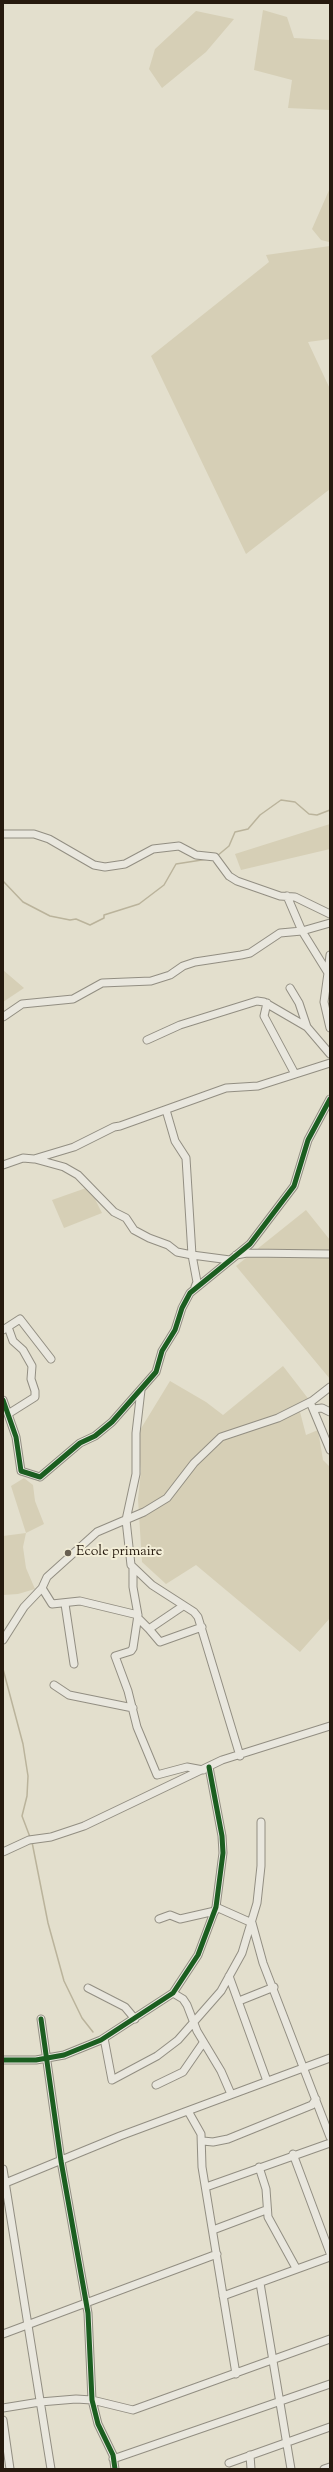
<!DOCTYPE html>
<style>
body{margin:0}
#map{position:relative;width:333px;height:2472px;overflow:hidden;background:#e3dfcd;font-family:"Sorts Mill Goudy",serif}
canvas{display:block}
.frame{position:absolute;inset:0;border:4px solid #261a0e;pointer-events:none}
</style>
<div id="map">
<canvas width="333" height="2472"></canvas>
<div class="frame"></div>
</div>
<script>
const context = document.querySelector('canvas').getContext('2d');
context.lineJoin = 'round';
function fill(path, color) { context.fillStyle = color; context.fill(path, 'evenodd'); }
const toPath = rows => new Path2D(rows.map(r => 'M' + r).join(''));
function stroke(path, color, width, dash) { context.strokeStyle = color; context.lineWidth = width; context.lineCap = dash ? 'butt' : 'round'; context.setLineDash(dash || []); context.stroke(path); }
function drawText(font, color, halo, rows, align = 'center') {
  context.font = font + ' "Sorts Mill Goudy",serif'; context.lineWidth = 4; context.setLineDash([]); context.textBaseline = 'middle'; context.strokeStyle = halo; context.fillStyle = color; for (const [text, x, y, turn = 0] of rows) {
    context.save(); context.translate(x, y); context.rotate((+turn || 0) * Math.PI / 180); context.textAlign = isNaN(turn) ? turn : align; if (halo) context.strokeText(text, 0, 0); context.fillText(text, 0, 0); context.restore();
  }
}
fill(toPath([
 [263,10,287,17,294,38,330,40,330,110,288,108,292,80,254,70],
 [196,11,234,19,206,52,162,88,149,69,155,49],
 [330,188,330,240,329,242,321,240,312,229],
 [330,246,330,339,308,342,330,389,330,489,246,554,151,356,269,262,266,255],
 [330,824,330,849,241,870,235,854],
 [3,970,24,988,3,1002],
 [89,1187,102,1213,64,1228,52,1200],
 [306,1210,330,1240,330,1379,236,1266],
 [283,1366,310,1401,299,1408,306,1435,318,1430,323,1460,330,1467,330,1618,300,1652,196,1565,166,1584,142,1562,138,1499,141,1471,137,1435,170,1381,206,1402,223,1415],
 [24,1478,33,1485,35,1501,44,1524,26,1533,23,1547,26,1568,35,1589,18,1594,3,1595,3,1536,26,1533,11,1486]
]), '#d6cfb6');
stroke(toPath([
 [217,856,229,846,235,832,248,829,260,815,281,800,295,802,309,814,317,815,330,810],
 [3,881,23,902,50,916,70,920,76,919,90,925,104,918,104,915,139,904,164,885,176,864,208,859],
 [3,1669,23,1744,28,1776,27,1796,22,1816,30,1837],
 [32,1842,48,1923,64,1981,82,2018,93,2032]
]), '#bab39b', 1.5);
const minor = toPath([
 [3,834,34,834,49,839,94,865,105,867,125,864,153,849,179,846,196,855,215,857,229,876,237,881,280,896,295,897,330,914],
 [287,896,302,931,328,973,324,1002,330,1028],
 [328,973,330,955],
 [290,988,299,1003,307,1027],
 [267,1003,264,1016,295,1074],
 [3,1017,22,1004,73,999,102,983,151,981,170,975,183,966,195,962,241,955,250,953,280,933,302,931,330,923],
 [147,1040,180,1025,257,1001,264,1002,307,1027,330,1054],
 [166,1110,175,1141,186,1158,192,1255,197,1282,195,1287],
 [35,1159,64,1167,78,1175,114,1212,126,1218,134,1230,149,1238,168,1245,177,1252,192,1255,230,1260],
 [3,1165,23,1158,34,1159,74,1147,114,1127,120,1126,226,1088,258,1086,330,1063],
 [236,1255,247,1253,330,1254],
 [3,1330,20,1319,51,1359],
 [141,1390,136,1433,136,1474,126,1520,131,1565,152,1585,194,1612,198,1617,240,1756],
 [3,1400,16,1437,21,1471,40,1477,80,1443,95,1436,112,1422,156,1372,162,1351,175,1330,182,1308,190,1293,250,1244,294,1186,308,1140,330,1099],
 [310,1402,330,1450],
 [313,1409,322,1408,330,1412],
 [8,1414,35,1397,35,1391,31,1379,32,1366,23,1350,13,1341,8,1327],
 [133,1568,133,1587,138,1615,133,1648,131,1651,115,1656,128,1691,137,1727,157,1775,187,1767,203,1770],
 [42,1588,52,1604,80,1601,138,1615],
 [65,1604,74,1664],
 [138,1618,149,1629,183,1606],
 [149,1629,160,1642,202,1627],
 [3,1640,24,1607,42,1588,47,1577,97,1532,144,1512,167,1498,194,1463,221,1437,278,1418,312,1401,330,1387],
 [54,1685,69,1695,133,1708],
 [3,1852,29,1840,51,1837,84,1826,222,1760,330,1726],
 [216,1907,252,1923,263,1963,330,2137],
 [159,1919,170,1915,180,1919,215,1911],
 [229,1976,267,2081],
 [88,1988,125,2007,135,2019],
 [173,1993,183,1999,187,2005,197,2031,221,2071,231,2094],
 [239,2001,274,1987],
 [41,2019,61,2161,88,2313,92,2400,98,2424,113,2455,115,2469],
 [104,2038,112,2080,157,2056,178,2040,221,1991,242,1953,257,1903,261,1866,261,1822],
 [3,2060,36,2060,64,2055,101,2040,173,1993,198,1955,216,1907,223,1853,222,1836,209,1767],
 [156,2085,183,2072,203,2043],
 [188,2111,201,2134,202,2167,236,2374],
 [203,2141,213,2142,228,2139,312,2105,316,2099],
 [293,2154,330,2253],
 [259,2167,266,2189,268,2217,296,2268],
 [3,2169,51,2469],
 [3,2184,120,2136,330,2058],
 [206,2187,330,2143],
 [213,2230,266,2210],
 [260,2283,291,2469],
 [223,2296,330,2257],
 [3,2334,217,2254],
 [3,2408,40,2402,76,2399,92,2400,133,2410,330,2339],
 [3,2420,10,2469],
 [250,2455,251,2469],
 [113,2459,330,2384],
 [229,2463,330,2427],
 [324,2469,330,2467]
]);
stroke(minor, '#928e82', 9);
stroke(minor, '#e9e7de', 7);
stroke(toPath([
 [3,1400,16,1437,21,1471,40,1477,80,1443,95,1436,112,1422,156,1372,162,1351,175,1330,182,1308,190,1293,250,1244,294,1186,308,1140,330,1099],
 [41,2019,61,2161,88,2313,92,2400,98,2424,113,2455,115,2469],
 [3,2060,36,2060,64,2055,101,2040,173,1993,198,1955,216,1907,223,1853,222,1836,209,1767]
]), '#1b5e20', 5);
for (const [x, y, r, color] of [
 [68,1553,4,"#685f51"]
]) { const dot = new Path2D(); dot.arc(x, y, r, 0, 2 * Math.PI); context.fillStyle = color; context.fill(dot); stroke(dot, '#f3eed8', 1.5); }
drawText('14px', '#261a0e', '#f3eed8', [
 ["Ecole primaire",76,1553]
], 'left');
</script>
